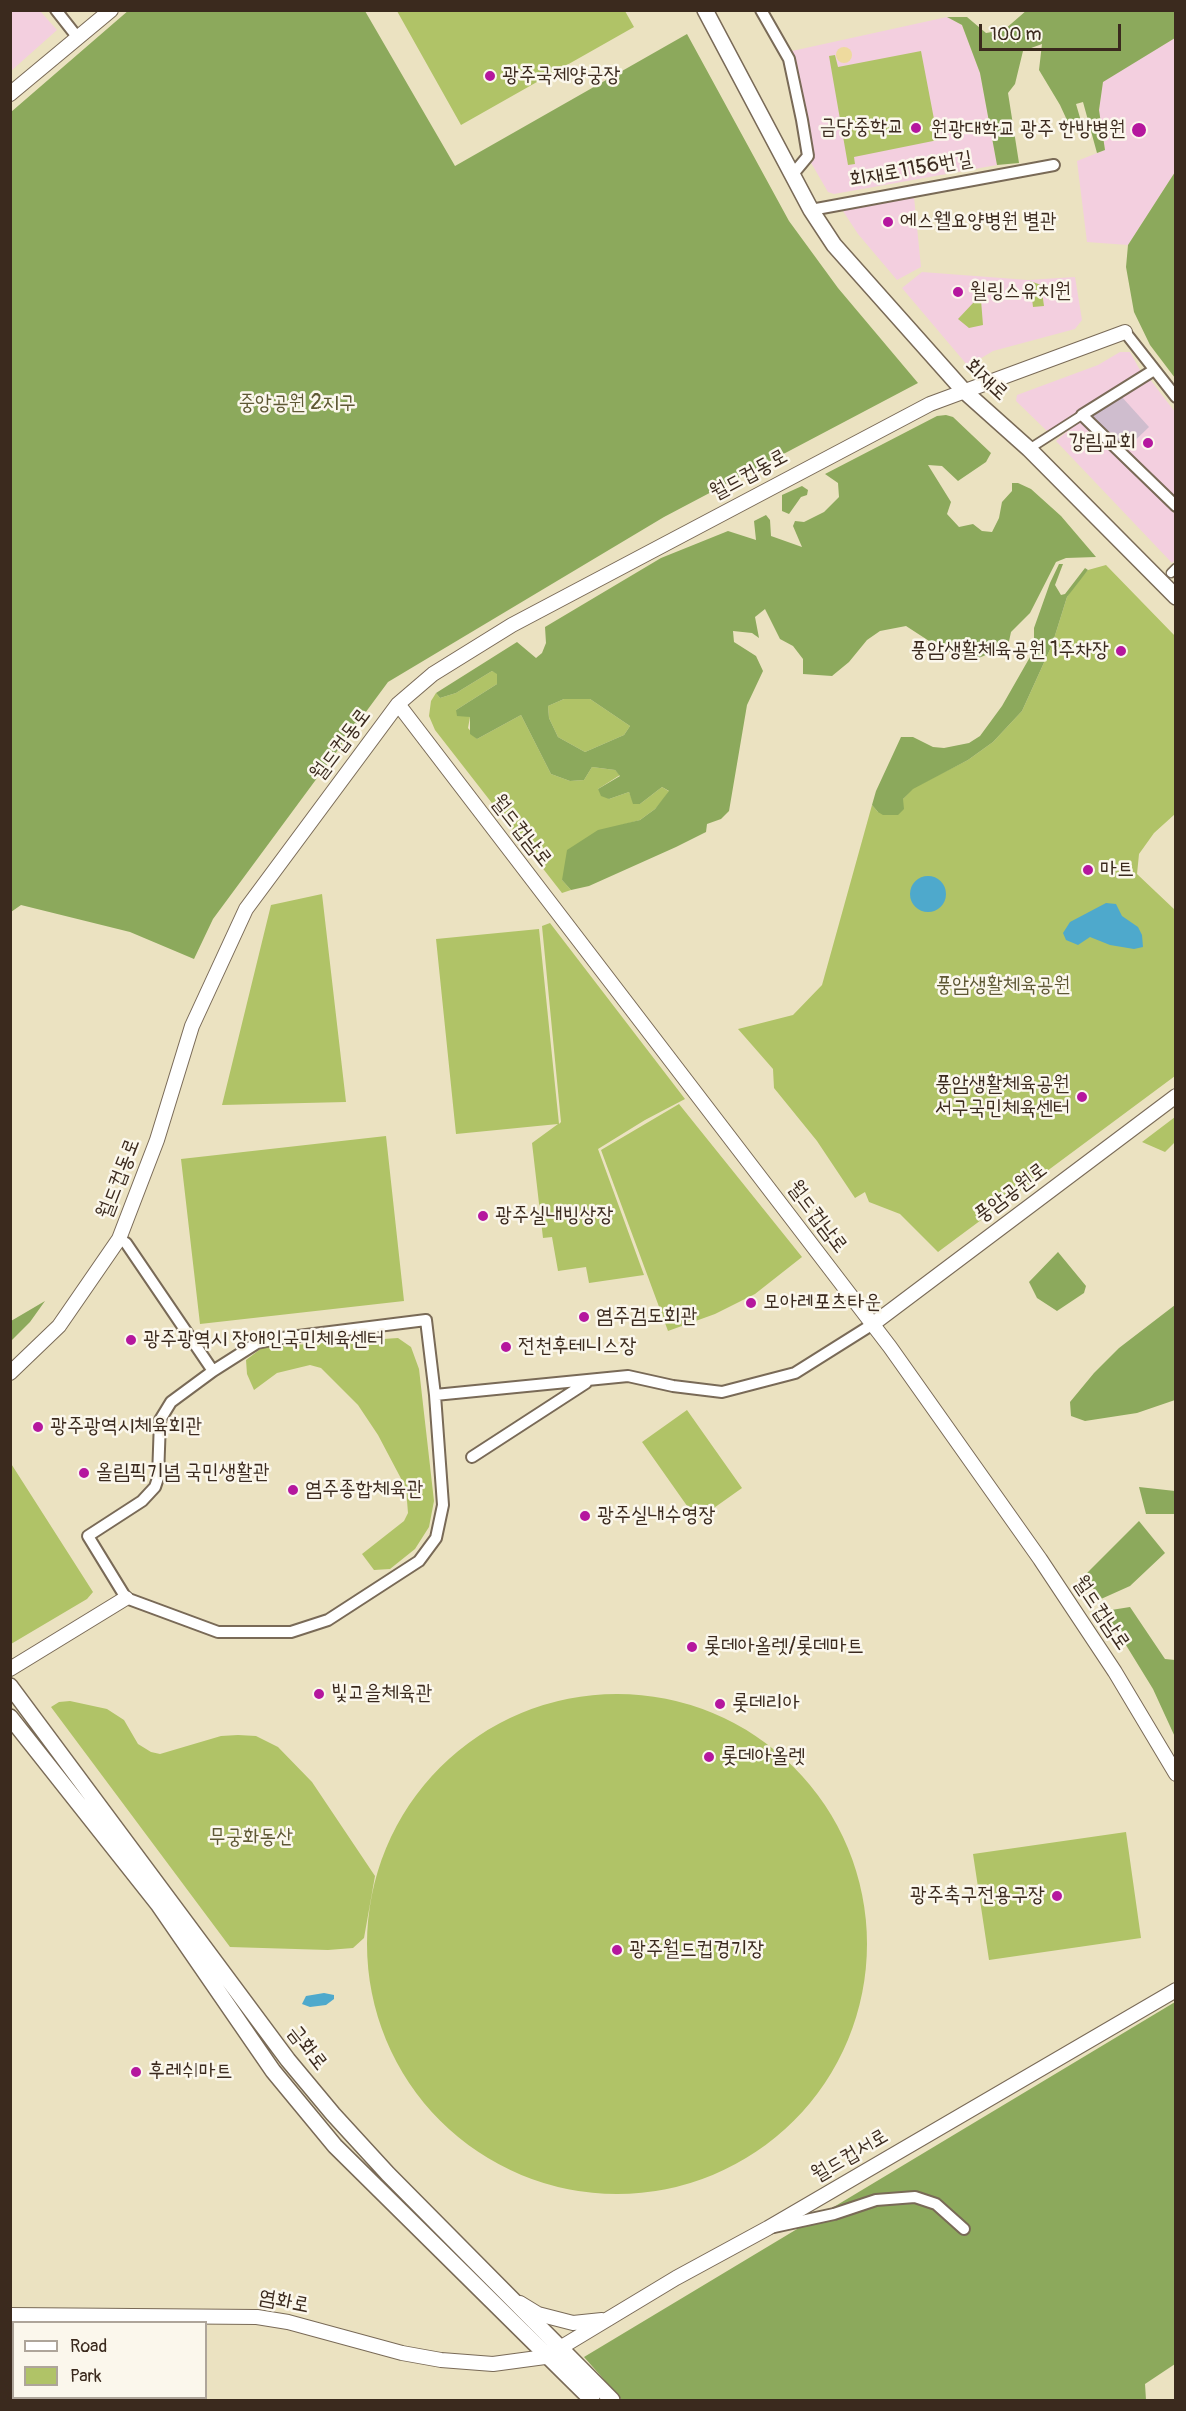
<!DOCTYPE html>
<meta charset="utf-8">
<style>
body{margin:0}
#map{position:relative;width:1186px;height:2411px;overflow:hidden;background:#ebe2c1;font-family:Pangolin,sans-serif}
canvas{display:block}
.frame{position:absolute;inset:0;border:12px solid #3b2a1e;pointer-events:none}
.legend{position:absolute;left:12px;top:2321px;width:195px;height:78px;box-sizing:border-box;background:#fbf7ec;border:2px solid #aea59a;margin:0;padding:8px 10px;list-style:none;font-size:18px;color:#3b2a1e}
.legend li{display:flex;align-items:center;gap:12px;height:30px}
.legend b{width:30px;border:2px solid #aea59a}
.scale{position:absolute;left:979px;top:24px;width:142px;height:27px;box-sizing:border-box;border:3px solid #3b2a1e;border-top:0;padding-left:8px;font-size:18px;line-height:21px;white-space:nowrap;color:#3b2a1e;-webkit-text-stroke:4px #fbf7ec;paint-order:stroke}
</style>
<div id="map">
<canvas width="1186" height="2411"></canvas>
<div class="frame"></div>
<ul class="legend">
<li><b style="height:8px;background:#fff"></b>Road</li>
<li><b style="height:16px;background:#b0c367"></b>Park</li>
</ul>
<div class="scale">100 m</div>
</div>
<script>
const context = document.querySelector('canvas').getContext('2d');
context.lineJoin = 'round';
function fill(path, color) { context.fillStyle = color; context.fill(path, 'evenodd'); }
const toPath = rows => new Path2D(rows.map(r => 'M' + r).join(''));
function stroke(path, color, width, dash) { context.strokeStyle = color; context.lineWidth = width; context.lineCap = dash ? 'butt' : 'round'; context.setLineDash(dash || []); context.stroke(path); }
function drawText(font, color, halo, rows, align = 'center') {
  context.font = font + ' Pangolin,"Poor Story",sans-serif'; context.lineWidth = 5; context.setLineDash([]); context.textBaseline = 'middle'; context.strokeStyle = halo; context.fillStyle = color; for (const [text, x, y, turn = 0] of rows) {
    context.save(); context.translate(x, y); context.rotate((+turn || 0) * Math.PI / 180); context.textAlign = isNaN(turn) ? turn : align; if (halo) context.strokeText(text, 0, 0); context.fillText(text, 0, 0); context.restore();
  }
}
fill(toPath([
 [10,11,40,11,57,30,11,71],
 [947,17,962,25,980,73,997,165,834,194,828,192,810,161,813,158,792,51],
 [1175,38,1175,172,1128,245,1087,242,1077,161,1105,150,1099,110,1103,81],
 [914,197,921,267,897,280,858,234,843,211,847,207],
 [922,272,1028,280,1075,277,1082,320,1075,329,993,351,968,366,902,288],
 [1120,352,1130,352,1140,370,1139,375,1047,431,1016,401,1017,395,1098,365],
 [1149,378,1175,412,1175,502,1125,450,1121,396],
 [1080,420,1175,514,1175,560,1172,563,1056,441],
 [10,2332,14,2332,14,2398,81,2398,81,2400,11,2400]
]), '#f3cfdf');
fill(toPath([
 [1121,396,1149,427,1125,450,1093,417,1094,414]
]), '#cfbdce');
fill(toPath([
 [397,11,625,11,634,27,461,125],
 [921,51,938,140,854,157,855,164,848,165,829,56,835,55,838,67],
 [1030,281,1041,285,1044,306,1033,307],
 [981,300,983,325,969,328,958,319,974,302],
 [1106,565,1175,636,1175,814,1154,833,1139,854,1137,874,1175,910,1175,1076,938,1252,900,1214,869,1202,865,1192,855,1198,817,1141,774,1088,773,1069,738,1029,793,1015,822,985,872,805,878,812,903,799,913,788,968,760,993,742,1022,711,1052,645,1067,597,1073,587,1088,570],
 [492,671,497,673,497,684,456,710,470,717,468,728,477,739,521,715,551,774,570,781,584,780,592,767,615,770,620,775,598,789,609,799,629,792,634,804,640,804,662,787,670,792,655,809,640,820,622,825,562,880,571,890,562,893,435,730,429,716,431,701,436,693,440,698,456,693],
 [564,699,590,699,630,726,624,735,585,752,558,737,549,718,548,706],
 [322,894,346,1102,222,1105,271,905],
 [550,923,685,1099,645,1120,598,1149,644,1275,589,1283,586,1267,558,1271,552,1237,543,1238,532,1143,558,1124,456,1134,436,939,539,929,559,1124,561,1122,542,926],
 [679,1104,802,1257,755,1294,715,1314,668,1331,601,1150],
 [1175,1117,1175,1142,1165,1152,1142,1142],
 [386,1136,404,1301,200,1324,181,1159],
 [398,1338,411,1347,419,1369,434,1501,429,1527,415,1549,390,1569,374,1570,362,1554,404,1521,408,1513,406,1488,378,1435,358,1405,321,1368,310,1365,277,1373,254,1390,247,1374,246,1360,263,1347],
 [687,1410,742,1488,697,1520,642,1442],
 [10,1462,93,1592,87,1599,11,1644],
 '367 1944a250 250 0 1 1 500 0a250 250 0 1 1-500 0Z',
 [70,1701,107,1709,124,1720,138,1744,151,1752,160,1754,221,1736,238,1735,256,1736,278,1747,312,1782,375,1876,364,1938,353,1948,328,1950,230,1947,51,1707,59,1702],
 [1126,1832,1141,1938,989,1960,973,1854],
 [10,2370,13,2370,14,2398,56,2398,56,2400,11,2400]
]), '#b0c367');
fill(toPath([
 [129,10,365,11,455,166,687,34,789,221,838,288,918,383,664,517,388,682,213,919,194,959,130,932,21,905,11,912,11,112],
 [1027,10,1175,11,1175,38,1103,82,1099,110,1105,150,1097,153,1083,102,1076,104,1083,128,1072,131,1060,105,1039,70,1042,44,1023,51,1015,84,1008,93,1019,163,997,165,980,73,962,25,947,17,967,17,986,33,1004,30],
 [1175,172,1175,378,1150,345,1134,312,1126,267,1128,245],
 [946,415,953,417,991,453,986,462,958,481,942,466,928,465,951,502,947,514,959,527,973,524,982,531,992,532,999,518,1002,502,1012,491,1012,483,1018,483,1031,489,1061,516,1096,557,1066,558,1056,562,1030,613,1011,632,1008,646,976,659,943,650,906,626,880,631,867,640,849,662,832,676,803,674,803,659,793,646,780,639,765,609,755,617,759,638,752,633,733,631,734,642,756,656,763,671,747,705,729,811,721,819,707,824,706,832,676,847,589,886,571,890,562,880,567,850,598,830,640,820,655,809,669,791,662,787,640,804,633,804,629,792,609,799,601,796,598,789,620,776,615,770,592,767,584,780,570,781,551,774,521,715,477,739,470,734,470,717,457,716,456,710,497,684,497,674,492,671,456,693,440,698,436,693,517,642,536,658,542,653,546,643,545,627,661,558,728,531,756,540,754,521,766,515,770,520,771,536,802,547,793,526,795,521,804,522,824,512,839,497,838,483,825,474,937,416],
 [564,699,590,699,630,726,624,735,585,752,558,737,549,718,548,706],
 [802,486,808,490,807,495,801,497,789,514,782,511,782,495],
 [1059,564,1063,564,1055,585,1061,595,1065,594,1085,568,1088,570,1067,597,1052,645,1022,711,993,742,968,760,913,789,903,799,904,809,898,815,883,815,878,812,872,805,876,791,901,737,913,737,933,747,944,748,969,743,980,736,1002,706,1034,650,1034,628,1050,583],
 [1058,1252,1086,1286,1084,1293,1057,1311,1037,1298,1029,1282],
 [45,1301,30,1322,11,1341,11,1321],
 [1175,1305,1175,1400,1137,1413,1085,1421,1071,1416,1070,1402,1094,1373,1119,1348],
 [1139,1487,1175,1491,1175,1514,1146,1514],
 [1139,1521,1165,1553,1130,1586,1101,1599,1084,1576],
 [1130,1607,1165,1659,1175,1660,1175,1737,1153,1689,1105,1611],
 [1175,2002,1175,2364,1145,2384,1146,2400,622,2400,584,2357]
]), '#8ca95c');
fill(toPath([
 '836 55a8 8 0 1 1 16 0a8 8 0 1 1-16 0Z'
]), '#eeda9e');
fill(toPath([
 '910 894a18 18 0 1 1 36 0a18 18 0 1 1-36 0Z',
 [1106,903,1116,904,1122,916,1138,927,1142,935,1143,947,1134,949,1110,945,1090,937,1078,945,1066,940,1063,933,1070,922],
 [324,1993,334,1995,334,1999,326,2005,310,2007,302,2004,306,1996]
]), '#4ea9cc');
const pedestrian = toPath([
 [1029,449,1082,415],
 [1171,573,1176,568]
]);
const minor = toPath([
 [56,10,78,38],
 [761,10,789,59,802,120,808,156,793,174],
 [811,210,1054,165],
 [1125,332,1176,397],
 [1154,370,1082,415,1176,506],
 [119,1239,126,1243,213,1371],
 [426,1320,435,1395,443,1505,436,1538,419,1561,328,1620,291,1632,218,1632,126,1598,88,1536,142,1501,155,1487,158,1478,160,1420,171,1402,213,1371,257,1343,282,1338,426,1320],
 [435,1395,628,1376,673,1386,722,1392,795,1373,873,1324],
 [472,1457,586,1383],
 [774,2227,834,2214,876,2200,915,2197,936,2204,964,2229],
 [124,2398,125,2400]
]);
const tertiary = toPath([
 [10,94,111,10],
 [398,704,890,1347,1040,1559,1115,1672,1176,1774],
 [873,1324,1176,1096],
 [10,1373,59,1326,119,1239,157,1140,192,1026,246,909,398,704,433,674,512,625,930,404,1125,332],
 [10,1669,126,1598],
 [520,2303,538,2314,573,2323,602,2320],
 [10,2315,257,2317,288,2322,402,2353,441,2360,493,2364,545,2357,676,2278,768,2228,1176,1990]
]);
const secondary = toPath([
 [705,10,811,210,834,245,963,390,1029,449,1176,597],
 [10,1686,288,2060,333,2114,388,2174,612,2400],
 [10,1717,158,1904,273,2071,335,2146,592,2400]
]);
stroke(pedestrian, '#796a57', 11);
stroke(minor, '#796a57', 14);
stroke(tertiary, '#796a57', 16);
stroke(secondary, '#796a57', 18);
stroke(pedestrian, '#fff', 8);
stroke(minor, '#fff', 10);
stroke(tertiary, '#fff', 14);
stroke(secondary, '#fff', 15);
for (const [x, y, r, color] of [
 [490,76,6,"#b5179e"],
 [916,128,6,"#b5179e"],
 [1139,130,8,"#b5179e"],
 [888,222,6,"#b5179e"],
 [958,292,6,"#b5179e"],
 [1148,443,6,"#b5179e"],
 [1121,651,6,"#b5179e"],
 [1088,870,6,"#b5179e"],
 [1082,1097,6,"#b5179e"],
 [483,1216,6,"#b5179e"],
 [751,1303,6,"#b5179e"],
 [584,1317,6,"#b5179e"],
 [131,1340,6,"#b5179e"],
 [506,1347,6,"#b5179e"],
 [38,1427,6,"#b5179e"],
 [84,1473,6,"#b5179e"],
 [293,1490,6,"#b5179e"],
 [585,1516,6,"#b5179e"],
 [692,1647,6,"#b5179e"],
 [319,1694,6,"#b5179e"],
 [720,1704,6,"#b5179e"],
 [709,1757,6,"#b5179e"],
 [1057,1896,6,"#b5179e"],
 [617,1950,6,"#b5179e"],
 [136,2072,6,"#b5179e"]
]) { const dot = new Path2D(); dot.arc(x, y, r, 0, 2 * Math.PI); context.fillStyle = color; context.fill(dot); stroke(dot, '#fbf7ec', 2); }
drawText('21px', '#3b2a1e', '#fbf7ec', [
 ["광주국제양궁장",502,76],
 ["금당중학교",904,128,"right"],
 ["원광대학교 광주 한방병원",1126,130,"right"],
 ["에스웰요양병원 별관",900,222],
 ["윌링스유치원",970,292],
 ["강림교회",1136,443,"right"],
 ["풍암생활체육공원 1주차장",1109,651,"right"],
 ["마트",1100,870],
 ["풍암생활체육공원",1070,1085,"right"],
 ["서구국민체육센터",1070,1109,"right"],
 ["광주실내빙상장",495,1216],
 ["모아레포츠타운",763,1303],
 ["염주검도회관",596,1317],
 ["광주광역시 장애인국민체육센터",143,1340],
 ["전천후테니스장",518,1347],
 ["광주광역시체육회관",50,1427],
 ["올림픽기념 국민생활관",96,1473],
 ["염주종합체육관",305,1490],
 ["광주실내수영장",597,1516],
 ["롯데아올렛/롯데마트",704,1647],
 ["빛고을체육관",331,1694],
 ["롯데리아",732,1704],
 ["롯데아올렛",721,1757],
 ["광주축구전용구장",1045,1896,"right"],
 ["광주월드컵경기장",629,1950],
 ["후레쉬마트",148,2072]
], 'left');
drawText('21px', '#3b2a1e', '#fbf7ec', [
 ["회재로1156번길",911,170,-10],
 ["회재로",986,380,43],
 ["월드컵동로",749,475,-28],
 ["월드컵동로",341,745,-53],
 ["월드컵남로",521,831,52],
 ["월드컵동로",119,1179,-69],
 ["풍암공원로",1011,1193,-37],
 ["월드컵남로",817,1217,53],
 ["월드컵남로",1101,1613,56],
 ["금화로",307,2048,52],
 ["월드컵서로",850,2156,-30],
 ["염화로",284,2302,11]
]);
drawText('21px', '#5e5834', '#fbf7ec', [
 ["중앙공원 2지구",297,404],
 ["풍암생활체육공원",1003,986],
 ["무궁화동산",251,1838]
]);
</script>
